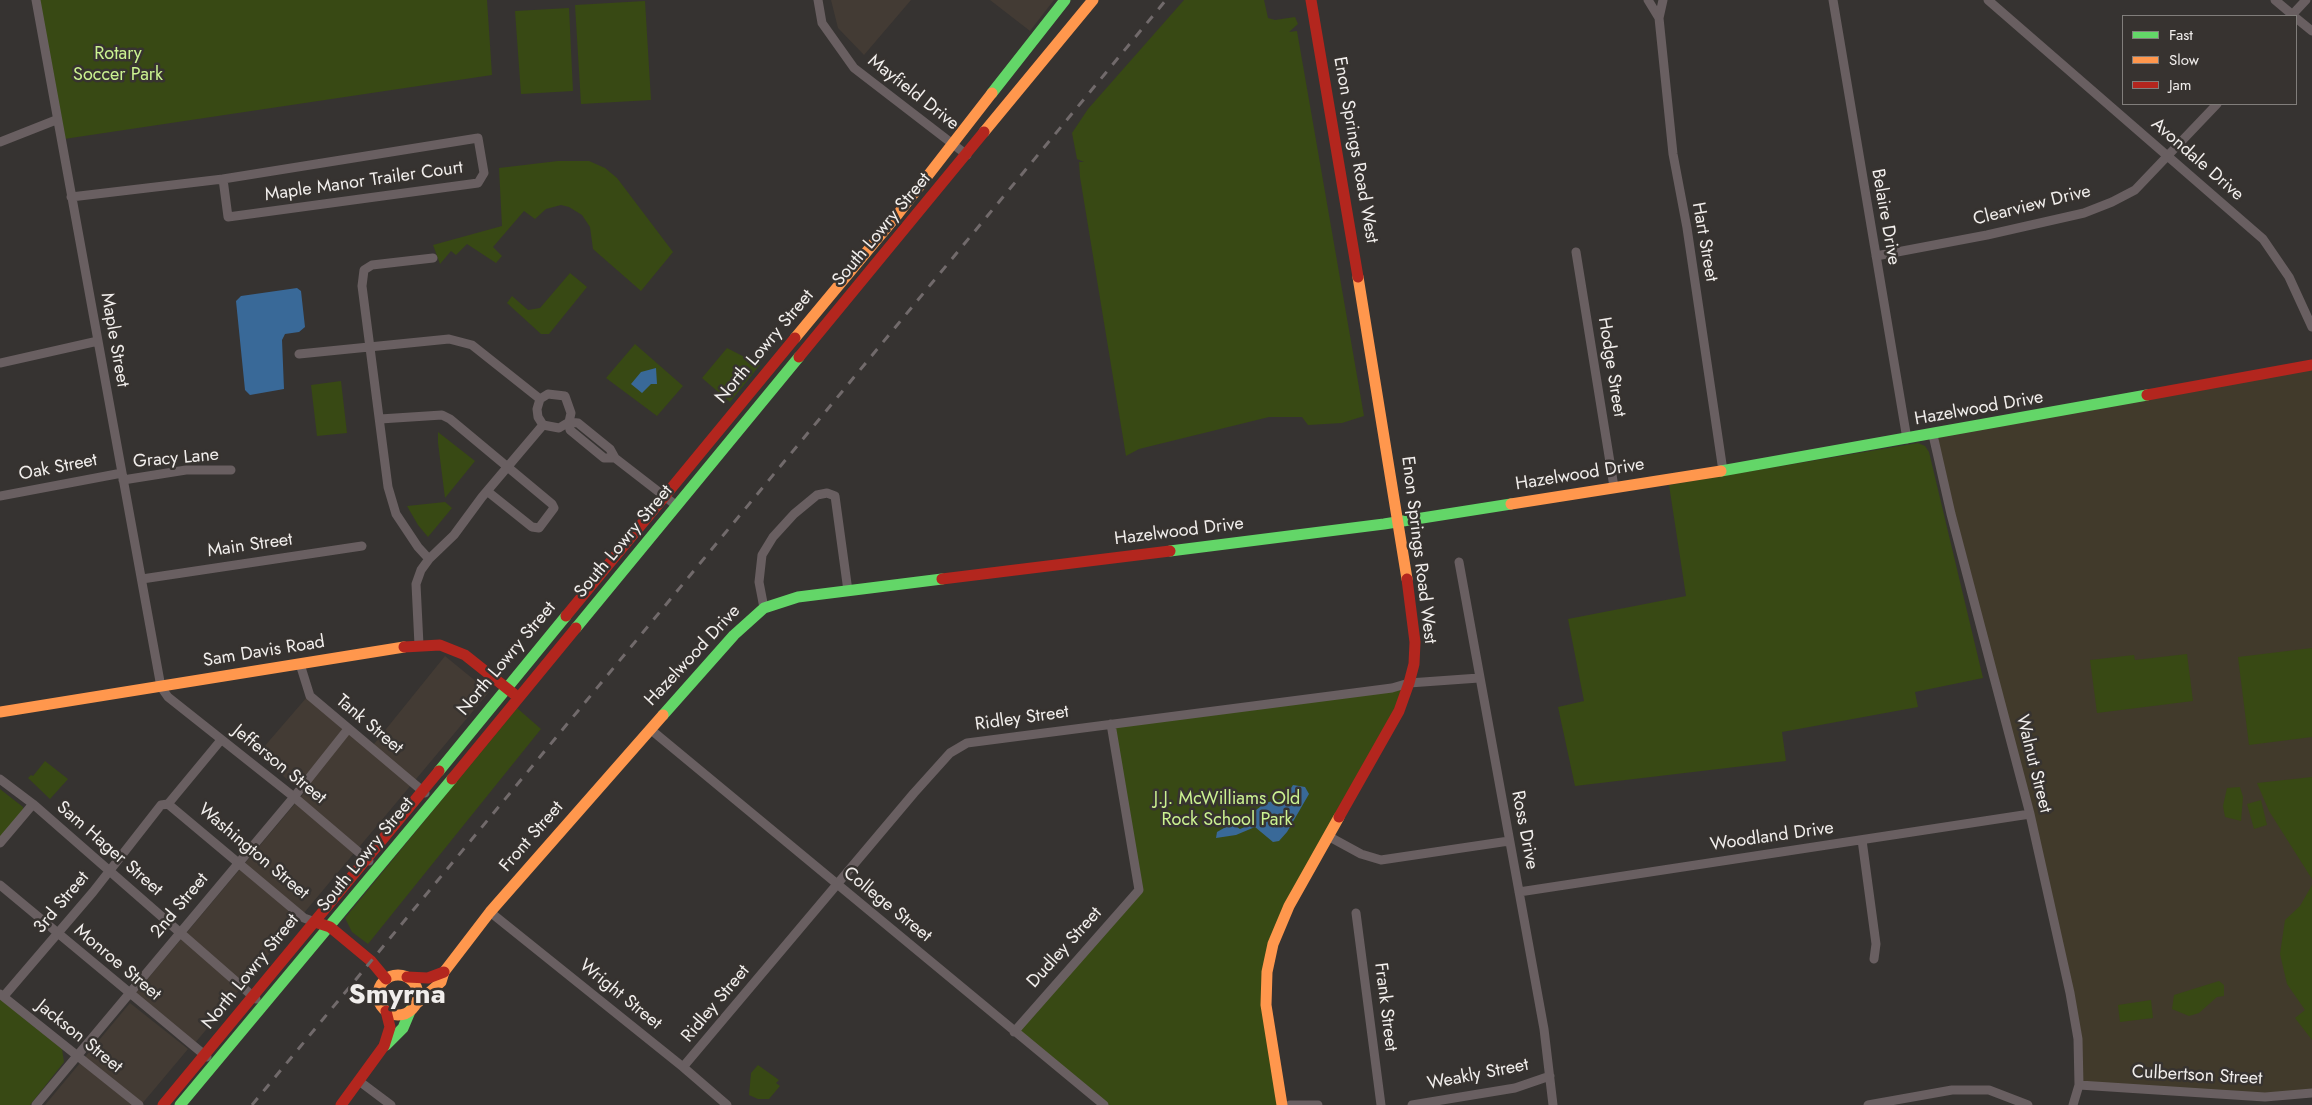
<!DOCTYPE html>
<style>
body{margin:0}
#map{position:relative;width:2312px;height:1105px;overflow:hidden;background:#363331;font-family:Jost,sans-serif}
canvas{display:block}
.legend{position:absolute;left:2122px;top:15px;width:175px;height:90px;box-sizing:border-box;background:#373330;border:1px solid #817e7b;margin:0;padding:6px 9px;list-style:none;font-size:15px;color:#f1eeec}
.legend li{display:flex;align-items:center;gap:10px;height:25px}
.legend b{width:25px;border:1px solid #817e7b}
</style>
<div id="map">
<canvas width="2312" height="1105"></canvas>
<ul class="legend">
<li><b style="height:6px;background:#63d668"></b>Fast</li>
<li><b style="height:6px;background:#ff974d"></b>Slow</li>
<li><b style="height:6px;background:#b3261e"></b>Jam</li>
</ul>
</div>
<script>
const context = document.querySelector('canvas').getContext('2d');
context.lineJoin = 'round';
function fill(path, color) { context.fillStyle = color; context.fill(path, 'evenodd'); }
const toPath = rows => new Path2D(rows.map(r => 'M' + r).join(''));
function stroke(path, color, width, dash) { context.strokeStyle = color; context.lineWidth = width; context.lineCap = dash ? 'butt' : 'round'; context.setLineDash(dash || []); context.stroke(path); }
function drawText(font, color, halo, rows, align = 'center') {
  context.font = font + ' Jost,sans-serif'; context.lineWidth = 5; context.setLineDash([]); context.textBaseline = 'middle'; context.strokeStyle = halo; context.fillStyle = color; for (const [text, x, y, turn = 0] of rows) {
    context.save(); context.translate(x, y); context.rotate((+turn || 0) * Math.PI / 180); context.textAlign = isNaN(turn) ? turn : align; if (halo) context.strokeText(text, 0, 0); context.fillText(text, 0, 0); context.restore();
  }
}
fill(toPath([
 [831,0,911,0,864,55,838,28],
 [990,0,1054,0,1030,31],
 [445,656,489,692,195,1043,135,994,304,793,257,755,307,697,374,744],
 [130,1003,188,1049,141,1105,45,1105]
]), '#433b34');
fill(toPath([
 [2312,365,2312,1093,2265,1097,2079,1085,2070,993,1933,435]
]), '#413a2b');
fill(toPath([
 [39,0,487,0,492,75,64,139],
 [1184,0,1264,0,1268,18,1275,20,1295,17,1298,24,1289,32,1297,31,1364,416,1342,423,1308,425,1302,417,1269,417,1139,449,1126,456,1080,177,1079,162,1084,162,1077,159,1072,133,1088,109],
 [645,1,651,100,581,104,575,5],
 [569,8,573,91,521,94,515,11],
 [558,161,589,161,605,168,617,178,673,252,641,291,593,249,590,227,582,215,569,207,561,205,546,209,535,219,524,211,493,247,502,256,496,263,467,244,456,255,451,251,440,264,433,245,502,226,499,168],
 [570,273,587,287,549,334,541,334,507,303,512,296,528,310,540,308],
 [635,344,683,386,657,416,606,378],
 [727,348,760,365,730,402,702,378],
 [341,381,347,433,317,436,311,385],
 [438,432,475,461,445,498,438,443],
 [1918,443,1925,446,1929,452,1983,678,1915,692,1918,707,1782,732,1786,761,1575,786,1558,707,1584,701,1568,619,1686,596,1669,485],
 [445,502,452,508,428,537,418,525,407,506],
 [2312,648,2312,737,2249,745,2238,657],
 [2187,654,2193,701,2097,713,2090,660,2134,655,2135,660],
 [1409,683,1289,906,1267,972,1282,1105,1104,1105,1014,1032,1138,893,1111,724],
 [517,708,541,729,368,944,352,932,345,918],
 [45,761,68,779,50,799,28,778,31,775,33,776],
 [2312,777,2312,879,2269,811,2257,783],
 [2240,787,2243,797,2241,821,2225,817,2223,806,2227,788],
 [0,789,23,807,23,811,0,839],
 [2261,800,2267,825,2254,829,2247,804],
 [2312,885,2312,1040,2295,1018,2305,1010,2287,984,2280,954,2285,920,2300,906],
 [2219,981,2224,985,2224,996,2217,997,2199,1013,2189,1016,2172,1009,2174,995],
 [0,999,62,1049,64,1062,30,1105,0,1105],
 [2151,1000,2153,1018,2120,1022,2118,1005],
 [758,1065,779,1080,776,1083,780,1086,769,1099,758,1099,749,1095,751,1073]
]), '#384914');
fill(toPath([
 [297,288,301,291,305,327,299,332,285,334,282,340,284,389,250,395,245,390,236,301,241,296],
 [656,368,657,384,651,384,642,393,631,384,641,372],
 [1293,785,1305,787,1309,794,1287,832,1279,841,1273,842,1255,827,1236,835,1216,838,1217,832,1224,828,1234,825,1240,829,1252,824,1251,814,1265,803,1285,798]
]), '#396998');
stroke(toPath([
 [36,0,161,687,168,697,294,797,369,861],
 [818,0,822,23,854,68,967,155],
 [1648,0,1659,18],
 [1663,0,1659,18,1673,154,1687,228,1723,471],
 [1833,0,1907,439],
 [1988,0,2263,239,2289,277,2312,327],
 [2275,0,2294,16],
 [2291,16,2306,0],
 [2296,18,2312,31],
 [478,138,484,173,478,183,228,217,223,179,478,138],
 [0,142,56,120],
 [71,197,223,179],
 [1576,252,1614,487],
 [1876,256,1987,235,2084,213,2112,202,2135,190,2217,104],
 [433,258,372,265,364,270,362,286,388,487,396,514,418,547,429,559,454,535,482,497,543,425],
 [299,354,449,339,472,345,540,399],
 [0,363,98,341],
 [380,419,442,415,450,419,552,504,554,508,539,528,532,527,487,491],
 [1933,435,1951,514,2030,814,2070,993,2078,1039,2079,1085,2073,1105],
 [615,458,604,458,570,430,569,422,559,428,543,425,538,417,537,409,540,399,548,394,565,396,571,413,569,422,578,423,610,449,615,458,677,506],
 [123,480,186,470,231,470],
 [0,496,122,473],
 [1459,562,1544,1029,1553,1105],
 [142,579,362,546],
 [764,608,759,582,762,555,773,537,794,514,817,495,827,493,835,496,848,591],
 [419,645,416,584,421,570,429,559],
 [300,664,310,696,425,793],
 [650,729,1104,1105],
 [0,779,33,804,256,999],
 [168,804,304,918,315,922],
 [1328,836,1361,854,1381,860,1509,841],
 [1862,840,1876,944,1874,959],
 [0,843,33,804],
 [0,885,207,1057],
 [1519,892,2030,814],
 [490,912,683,1067,727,1105],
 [1356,913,1381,1105],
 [0,994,139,1105],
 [4,996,93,892,161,805,168,804,221,740],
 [1014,1032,1139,890,1111,724],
 [683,1067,914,793,950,753,967,743,1392,688,1409,683,1479,678],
 [359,1081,391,1105],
 [2079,1085,2265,1097,2312,1093],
 [36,1105,294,797,348,729],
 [1290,1105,1318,1105],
 [1412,1105,1515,1088,1550,1076],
 [1868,1105,1952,1090,1989,1090,2028,1105]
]), '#695f61', 9);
stroke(toPath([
 [992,93,1065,0],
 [1721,471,2147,395],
 [1170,551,1384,524,1511,504],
 [576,628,799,357],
 [663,715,734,635,764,608,798,597,942,579],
 [439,771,566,616],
 [386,1045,403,1028,411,1009],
 [180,1105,452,779]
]), '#63d668', 11);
stroke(toPath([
 [984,132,1093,0],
 [1358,277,1407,579],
 [795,338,898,214,992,93],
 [1511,504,1721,471],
 [0,712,404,647],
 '378 995a20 20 0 1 1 40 0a20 20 0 1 1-40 0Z',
 [415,1005,441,982,444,972,490,912,663,715],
 [1282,1105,1266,1005,1267,972,1273,944,1289,906,1339,817]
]), '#ff974d', 11);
stroke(toPath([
 [1311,0,1358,277],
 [799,357,984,132],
 [2147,395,2312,365],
 [942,579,1170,551],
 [566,616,795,338],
 [404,647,440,645,465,655,514,694],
 [452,779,576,628],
 [1339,817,1399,711,1409,683,1414,664,1415,642,1407,579],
 [315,922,330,927,371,961,386,979],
 [407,977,428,978,444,972],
 [163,1105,439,771],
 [341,1105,384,1046,390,1027,386,1011]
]), '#b3261e', 11);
stroke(toPath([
 [252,1105,1166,0]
]), '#716a6b', 3, [9, 9]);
drawText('18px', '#cbf291', '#373330', [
 ["Rotary",118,55],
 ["Soccer Park",118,76],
 ["J.J. McWilliams Old",1227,800],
 ["Rock School Park",1227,821]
]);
drawText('18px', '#f1eeec', '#373330', [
 ["Mayfield Drive",913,93,38],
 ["Enon Springs Road West",1355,150,80],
 ["Avondale Drive",2197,160,41],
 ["Maple Manor Trailer Court",364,182,-8],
 ["Clearview Drive",2032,206,-14],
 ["Belaire Drive",1885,217,80],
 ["South Lowry Street",882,230,-50],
 ["Hart Street",1704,242,80],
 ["Maple Street",114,340,80],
 ["North Lowry Street",765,347,-50],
 ["Hodge Street",1611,367,81],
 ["Hazelwood Drive",1979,409,-10],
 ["Gracy Lane",176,459,-5],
 ["Oak Street",58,468,-11],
 ["Hazelwood Drive",1580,475,-9],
 ["Hazelwood Drive",1179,532,-7],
 ["South Lowry Street",624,542,-50],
 ["Main Street",250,546,-8],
 ["Enon Springs Road West",1418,550,83],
 ["Sam Davis Road",264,652,-9],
 ["Hazelwood Drive",693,656,-47],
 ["North Lowry Street",507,659,-50],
 ["Ridley Street",1022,719,-8],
 ["Tank Street",369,725,40],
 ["Walnut Street",2033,764,76],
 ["Jefferson Street",279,765,39],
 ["Ross Drive",1524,830,79],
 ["Front Street",532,837,-49],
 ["Woodland Drive",1772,837,-8],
 ["Sam Hager Street",109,849,41],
 ["Washington Street",253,852,40],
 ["South Lowry Street",366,855,-51],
 ["3rd Street",62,903,-50],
 ["College Street",887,905,39],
 ["2nd Street",180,906,-50],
 ["Dudley Street",1065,948,-48],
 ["Monroe Street",117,963,40],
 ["North Lowry Street",251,972,-51],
 ["Wright Street",620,995,39],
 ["Ridley Street",716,1004,-50],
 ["Frank Street",1385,1007,83],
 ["Jackson Street",79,1037,39],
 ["Weakly Street",1478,1075,-11],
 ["Culbertson Street",2197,1076,3]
]);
drawText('bold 28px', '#f1eeec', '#373330', [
 ["Smyrna",397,996]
]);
</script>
